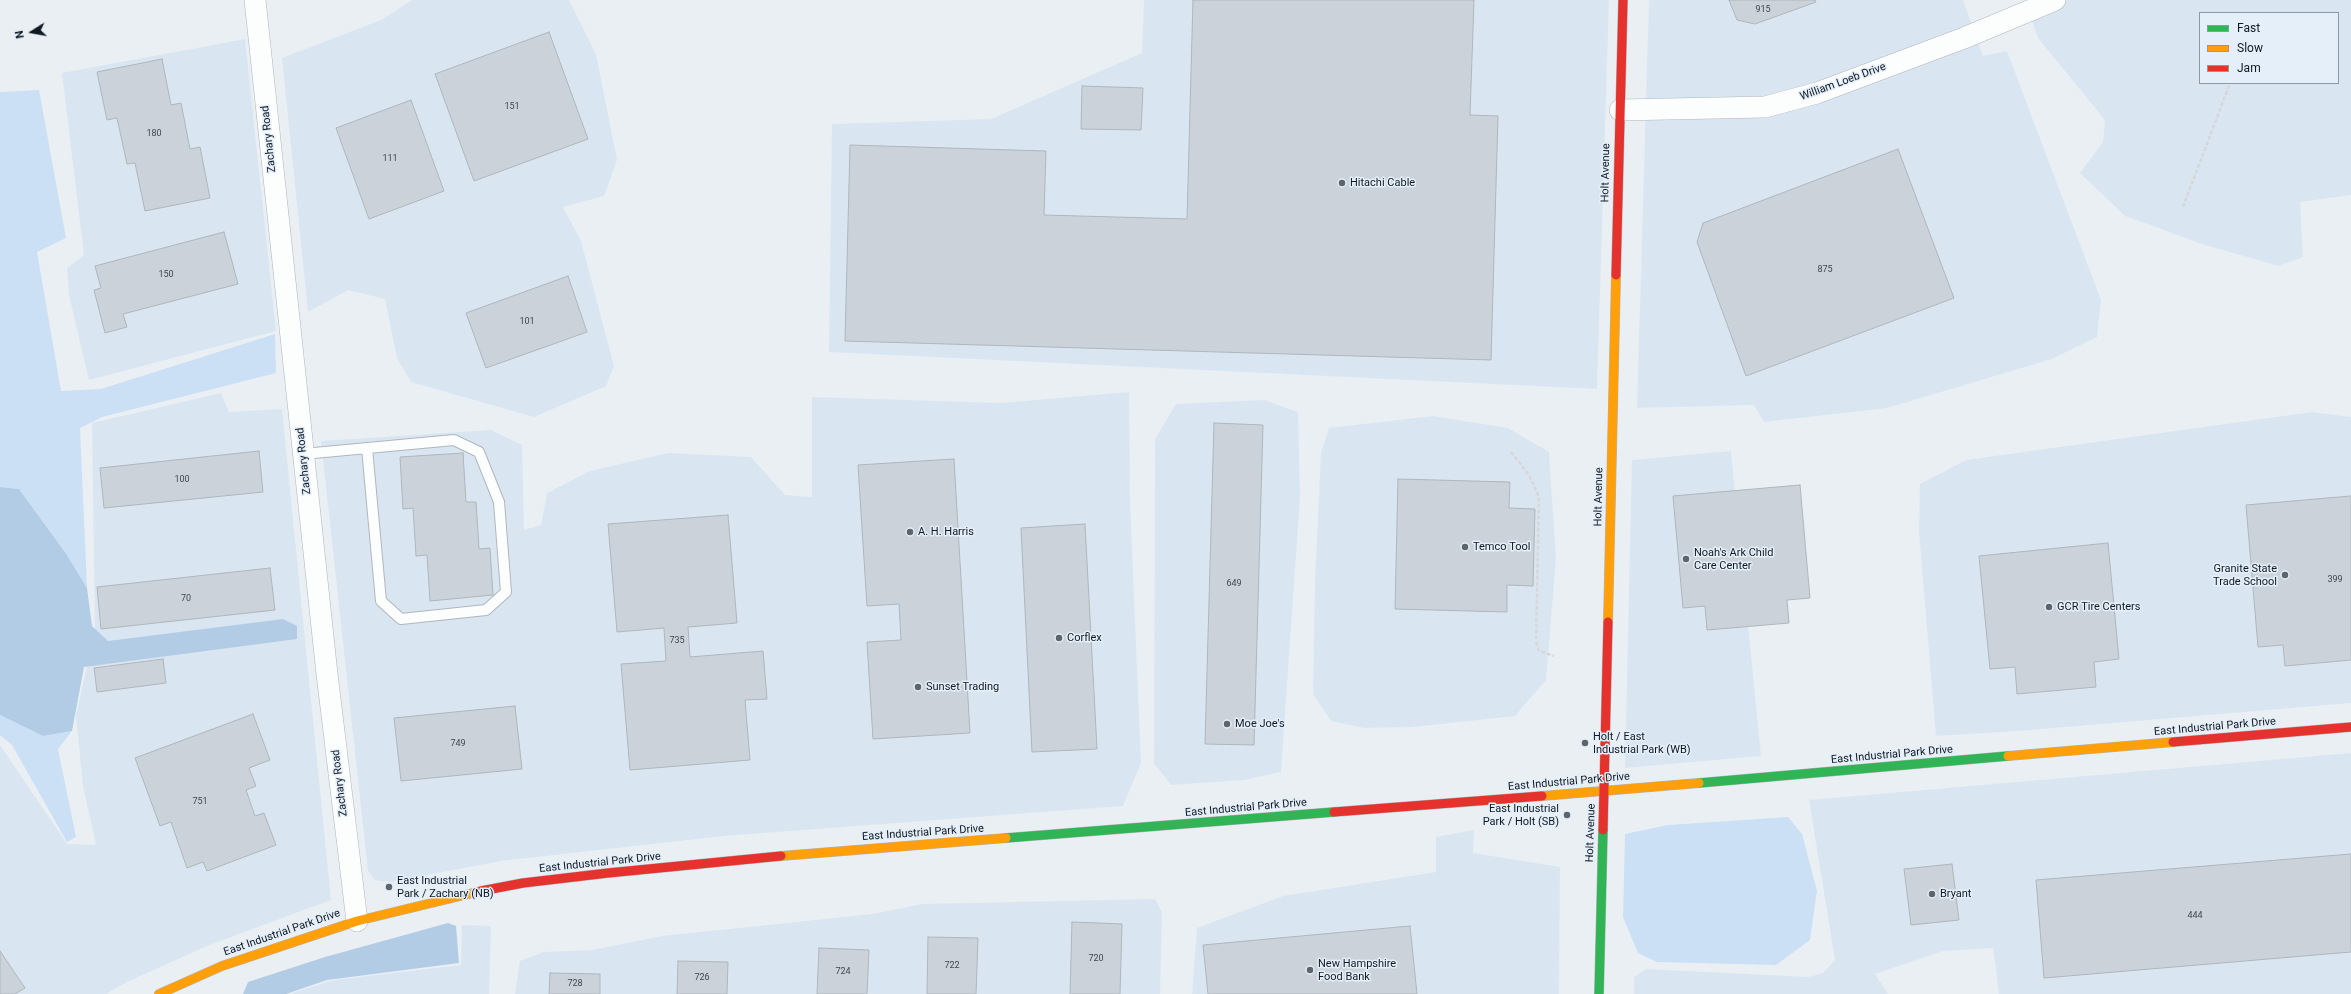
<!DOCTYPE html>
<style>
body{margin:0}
#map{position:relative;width:2351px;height:994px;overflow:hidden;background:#eaeff4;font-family:Roboto,sans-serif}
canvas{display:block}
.legend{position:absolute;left:2199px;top:12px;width:140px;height:72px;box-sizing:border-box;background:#e5eff9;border:1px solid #9099a3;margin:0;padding:5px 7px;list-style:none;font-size:12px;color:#101922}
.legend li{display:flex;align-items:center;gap:8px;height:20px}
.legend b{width:20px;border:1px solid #9099a3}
.north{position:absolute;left:12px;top:12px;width:40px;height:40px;-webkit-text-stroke:3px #e5eff9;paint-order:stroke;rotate:259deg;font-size:11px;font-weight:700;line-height:16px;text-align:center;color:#101922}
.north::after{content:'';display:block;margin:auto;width:14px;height:18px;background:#101922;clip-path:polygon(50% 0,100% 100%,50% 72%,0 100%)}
</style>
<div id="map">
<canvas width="2351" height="994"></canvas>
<ul class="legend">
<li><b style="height:5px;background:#30b455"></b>Fast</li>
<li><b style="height:5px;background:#ff9f0a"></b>Slow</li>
<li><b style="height:5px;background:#e5322d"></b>Jam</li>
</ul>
<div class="north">N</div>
</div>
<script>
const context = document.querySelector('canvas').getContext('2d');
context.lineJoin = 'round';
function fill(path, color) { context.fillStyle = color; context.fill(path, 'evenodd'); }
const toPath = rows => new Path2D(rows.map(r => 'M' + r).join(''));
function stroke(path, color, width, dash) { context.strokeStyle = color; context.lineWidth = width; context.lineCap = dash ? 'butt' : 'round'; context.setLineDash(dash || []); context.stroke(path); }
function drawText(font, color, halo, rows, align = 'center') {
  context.font = font + ' Roboto,sans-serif'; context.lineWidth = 3; context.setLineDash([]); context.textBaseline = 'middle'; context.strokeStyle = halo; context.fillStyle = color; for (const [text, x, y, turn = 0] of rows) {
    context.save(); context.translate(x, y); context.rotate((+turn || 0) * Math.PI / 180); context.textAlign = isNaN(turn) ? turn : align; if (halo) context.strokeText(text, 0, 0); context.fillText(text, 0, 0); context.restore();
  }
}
fill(toPath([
 [412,0,569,0,596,54,617,160,604,196,563,207,581,241,614,366,606,386,534,417,411,382,397,358,385,299,348,290,308,312,282,58,381,20],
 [1144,0,1609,0,1597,389,829,352,832,124,991,119,1142,53],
 [1649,0,1963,0,1983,56,2007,51,2101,300,2097,337,2052,359,1887,408,1764,422,1754,405,1637,408],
 [2025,0,2351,0,2351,195,2300,202,2303,257,2279,266,2205,245,2125,216,2080,173,2103,142,2105,120,2038,38],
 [2200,13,2338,13,2338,83,2200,83],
 [245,39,276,331,89,380,69,295,67,268,84,255,62,73],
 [1129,392,1130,501,1141,763,1123,806,724,836,501,861,390,882,375,880,368,871,321,441,491,430,522,445,524,530,541,525,547,493,590,471,668,453,751,457,785,495,812,497,812,397,1001,403],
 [221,393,229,412,282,409,331,900,207,946,127,982,106,994,0,994,0,745,67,844,96,845,83,786,76,716,95,629,92,423],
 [1264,400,1298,412,1300,497,1281,772,1244,780,1171,785,1154,763,1155,439,1176,404],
 [2312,412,2351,417,2351,703,2018,731,1936,736,1919,532,1920,484,1966,460],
 [1433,416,1508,428,1549,452,1556,559,1546,680,1515,716,1413,727,1364,728,1331,721,1313,694,1315,580,1321,453,1329,428],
 [1731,451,1761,756,1625,768,1632,460],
 [2351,753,2351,994,1999,994,1993,948,1943,951,1875,974,1888,994,1634,994,1634,977,1646,969,1809,977,1823,973,1835,960,1809,800],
 [1474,830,1473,853,1560,867,1559,994,1192,994,1197,928,1283,896,1436,872,1436,837],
 [1155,899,1162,912,1160,994,515,994,520,961,544,952,592,950,662,936,873,914,922,904],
 [462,925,491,926,489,994,289,994,334,980,461,965]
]), '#d9e6f2');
fill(toPath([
 [39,90,66,238,37,252,61,391,101,389,275,334,276,373,102,417,80,428,87,588,67,555,19,489,0,487,0,92],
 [0,715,43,736,72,731,58,749,76,837,67,842,12,745,0,735],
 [1788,817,1802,834,1817,891,1810,940,1776,965,1657,962,1638,953,1623,917,1625,834,1668,825]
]), '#cbe0f5');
fill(toPath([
 [0,487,19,489,67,555,87,588,92,626,108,641,283,619,297,626,297,639,84,667,72,731,43,736,0,715],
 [448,923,456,926,459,963,327,980,286,994,243,994,248,982,325,957]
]), '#b3cce6');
const building = toPath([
 [1193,0,1474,0,1470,115,1498,116,1491,360,845,341,850,145,1046,151,1044,215,1187,219,1193,0],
 [1729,0,1815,0,1816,2,1755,24,1737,20,1729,0],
 [549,32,588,139,474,181,435,74,549,32],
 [162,59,171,105,181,103,190,149,200,147,210,198,145,211,135,163,127,164,117,118,107,120,97,72,162,59],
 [1082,86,1143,88,1141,130,1081,129,1082,86],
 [411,100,444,191,369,219,336,128,411,100],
 [1898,149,1954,298,1746,376,1697,242,1703,223,1898,149],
 [224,232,238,284,123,314,127,327,105,333,94,290,101,288,95,266,224,232],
 [568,276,587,332,486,368,466,313,568,276],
 [1214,423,1263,425,1254,745,1205,744,1214,423],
 [259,451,263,492,104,508,100,468,259,451],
 [463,453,466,502,476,502,479,549,490,548,493,595,430,601,427,555,416,556,413,508,403,509,400,457,463,453],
 [954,459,970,733,873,739,867,642,901,640,899,604,867,606,858,465,954,459],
 [1398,479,1510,482,1509,508,1535,509,1533,586,1507,585,1507,612,1395,609,1398,479],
 [1800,485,1810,598,1787,600,1789,623,1707,630,1705,606,1683,608,1673,496,1800,485],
 [2351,496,2351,660,2285,666,2283,645,2258,647,2246,505,2351,496],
 [728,515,737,623,688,627,690,657,763,651,767,699,745,700,750,760,630,770,621,664,666,661,664,628,617,632,608,524,728,515],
 [1085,524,1097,749,1032,752,1021,528,1085,524],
 [2108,543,2119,659,2094,662,2096,687,2017,694,2015,667,1990,669,1979,556,2108,543],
 [270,568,275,610,101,629,97,587,270,568],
 [163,659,166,683,97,692,94,668,163,659],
 [515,706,522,769,401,781,394,718,515,706],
 [253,714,270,760,249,768,256,786,246,790,255,816,264,813,276,845,207,871,203,862,187,868,171,822,160,826,135,758,253,714],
 [2351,854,2351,952,2044,978,2036,880,2351,854],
 [1952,864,1959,920,1911,925,1904,869,1952,864],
 [1072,922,1122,924,1120,994,1070,994,1072,922],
 [1410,926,1417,994,1208,994,1203,945,1410,926],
 [928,937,978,938,976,994,927,994,928,937],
 [819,948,869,950,867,994,817,994,819,948],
 [0,951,25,988,15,994,0,994,0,951],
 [678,961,728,962,727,994,677,994,678,961],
 [550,973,600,974,600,994,549,994,550,973]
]);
fill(building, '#ccd2d9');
stroke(building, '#afb6bc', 1);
const lane = toPath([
 [303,454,454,440,479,452,499,502,506,592,486,610,401,619,381,601,367,448]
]);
const street = toPath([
 [255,0,327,674,357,921],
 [1620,110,1765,107,1817,93,1964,38,2055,0]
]);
const fast = toPath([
 [1699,783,2008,756],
 [1006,838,1334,812],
 [1599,994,1603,830]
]);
const slow = toPath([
 [1608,622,1616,275],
 [2008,756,2173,742],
 [1542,796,1699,783],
 [781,856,1006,838],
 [159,994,222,966,357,921,481,891]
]);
const jam = toPath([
 [1616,275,1623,0],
 [2173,742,2351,727],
 [1334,812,1542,796],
 [1603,830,1608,622],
 [481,891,523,883,608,873,781,856]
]);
stroke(lane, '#b0b6bd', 12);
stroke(street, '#b0b6bd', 22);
stroke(fast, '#b0b6bd', 10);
stroke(slow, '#b0b6bd', 10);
stroke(jam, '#b0b6bd', 10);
stroke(toPath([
 [2183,207,2230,83],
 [1511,452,1529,475,1539,497,1536,641,1539,651,1554,656]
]), '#d5d7d9', 2.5, [4, 2]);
stroke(lane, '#fcfdfd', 10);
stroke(street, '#fcfdfd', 21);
stroke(fast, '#30b455', 9);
stroke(slow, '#ff9f0a', 9);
stroke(jam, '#e5322d', 9);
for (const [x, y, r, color] of [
 [1342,183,4,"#5c646c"],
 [910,532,4,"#5c646c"],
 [1465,547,4,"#5c646c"],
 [1686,559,4,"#5c646c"],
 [2285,575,4,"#5c646c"],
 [2049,607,4,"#5c646c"],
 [1059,638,4,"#5c646c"],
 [918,687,4,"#5c646c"],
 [1227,724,4,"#5c646c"],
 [1585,743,4,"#5c646c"],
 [1567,815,4,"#5c646c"],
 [389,887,4,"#5c646c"],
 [1932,894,4,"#5c646c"],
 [1310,970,4,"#5c646c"]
]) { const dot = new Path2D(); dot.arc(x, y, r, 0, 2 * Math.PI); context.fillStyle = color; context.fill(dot); stroke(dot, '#e5eff9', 1.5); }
drawText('9px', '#3f4750', null, [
 ["915",1763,10],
 ["151",512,107],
 ["180",154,134],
 ["111",390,159],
 ["875",1825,270],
 ["150",166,275],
 ["101",527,322],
 ["100",182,480],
 ["399",2335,580],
 ["649",1234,584],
 ["70",186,599],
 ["735",677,641],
 ["749",458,744],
 ["751",200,802],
 ["444",2195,916],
 ["720",1096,959],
 ["722",952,966],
 ["724",843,972],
 ["726",702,978],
 ["728",575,984]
]);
drawText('11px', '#101922', '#e5eff9', [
 ["William Loeb Drive",1843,82,-20],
 ["Zachary Road",269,139,-96],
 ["Holt Avenue",1606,173,-89],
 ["Zachary Road",304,461,-96],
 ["Holt Avenue",1599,497,-89],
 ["East Industrial Park Drive",2215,727,-5],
 ["East Industrial Park Drive",1892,755,-5],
 ["East Industrial Park Drive",1569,782,-5],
 ["Zachary Road",340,783,-97],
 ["East Industrial Park Drive",1246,808,-5],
 ["East Industrial Park Drive",923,833,-4],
 ["Holt Avenue",1591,833,-88],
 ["East Industrial Park Drive",600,863,-6],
 ["East Industrial Park Drive",282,933,-19]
]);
drawText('11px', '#101922', '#e5eff9', [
 ["Hitachi Cable",1350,183],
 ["A. H. Harris",918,532],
 ["Temco Tool",1473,547],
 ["Noah's Ark Child",1694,553],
 ["Care Center",1694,566],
 ["Granite State",2277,569,"right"],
 ["Trade School",2277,582,"right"],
 ["GCR Tire Centers",2057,607],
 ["Corflex",1067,638],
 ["Sunset Trading",926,687],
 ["Moe Joe's",1235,724],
 ["Holt / East",1593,737],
 ["Industrial Park (WB)",1593,750],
 ["East Industrial",1559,809,"right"],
 ["Park / Holt (SB)",1559,822,"right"],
 ["East Industrial",397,881],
 ["Park / Zachary (NB)",397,894],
 ["Bryant",1940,894],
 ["New Hampshire",1318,964],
 ["Food Bank",1318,977]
], 'left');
</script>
